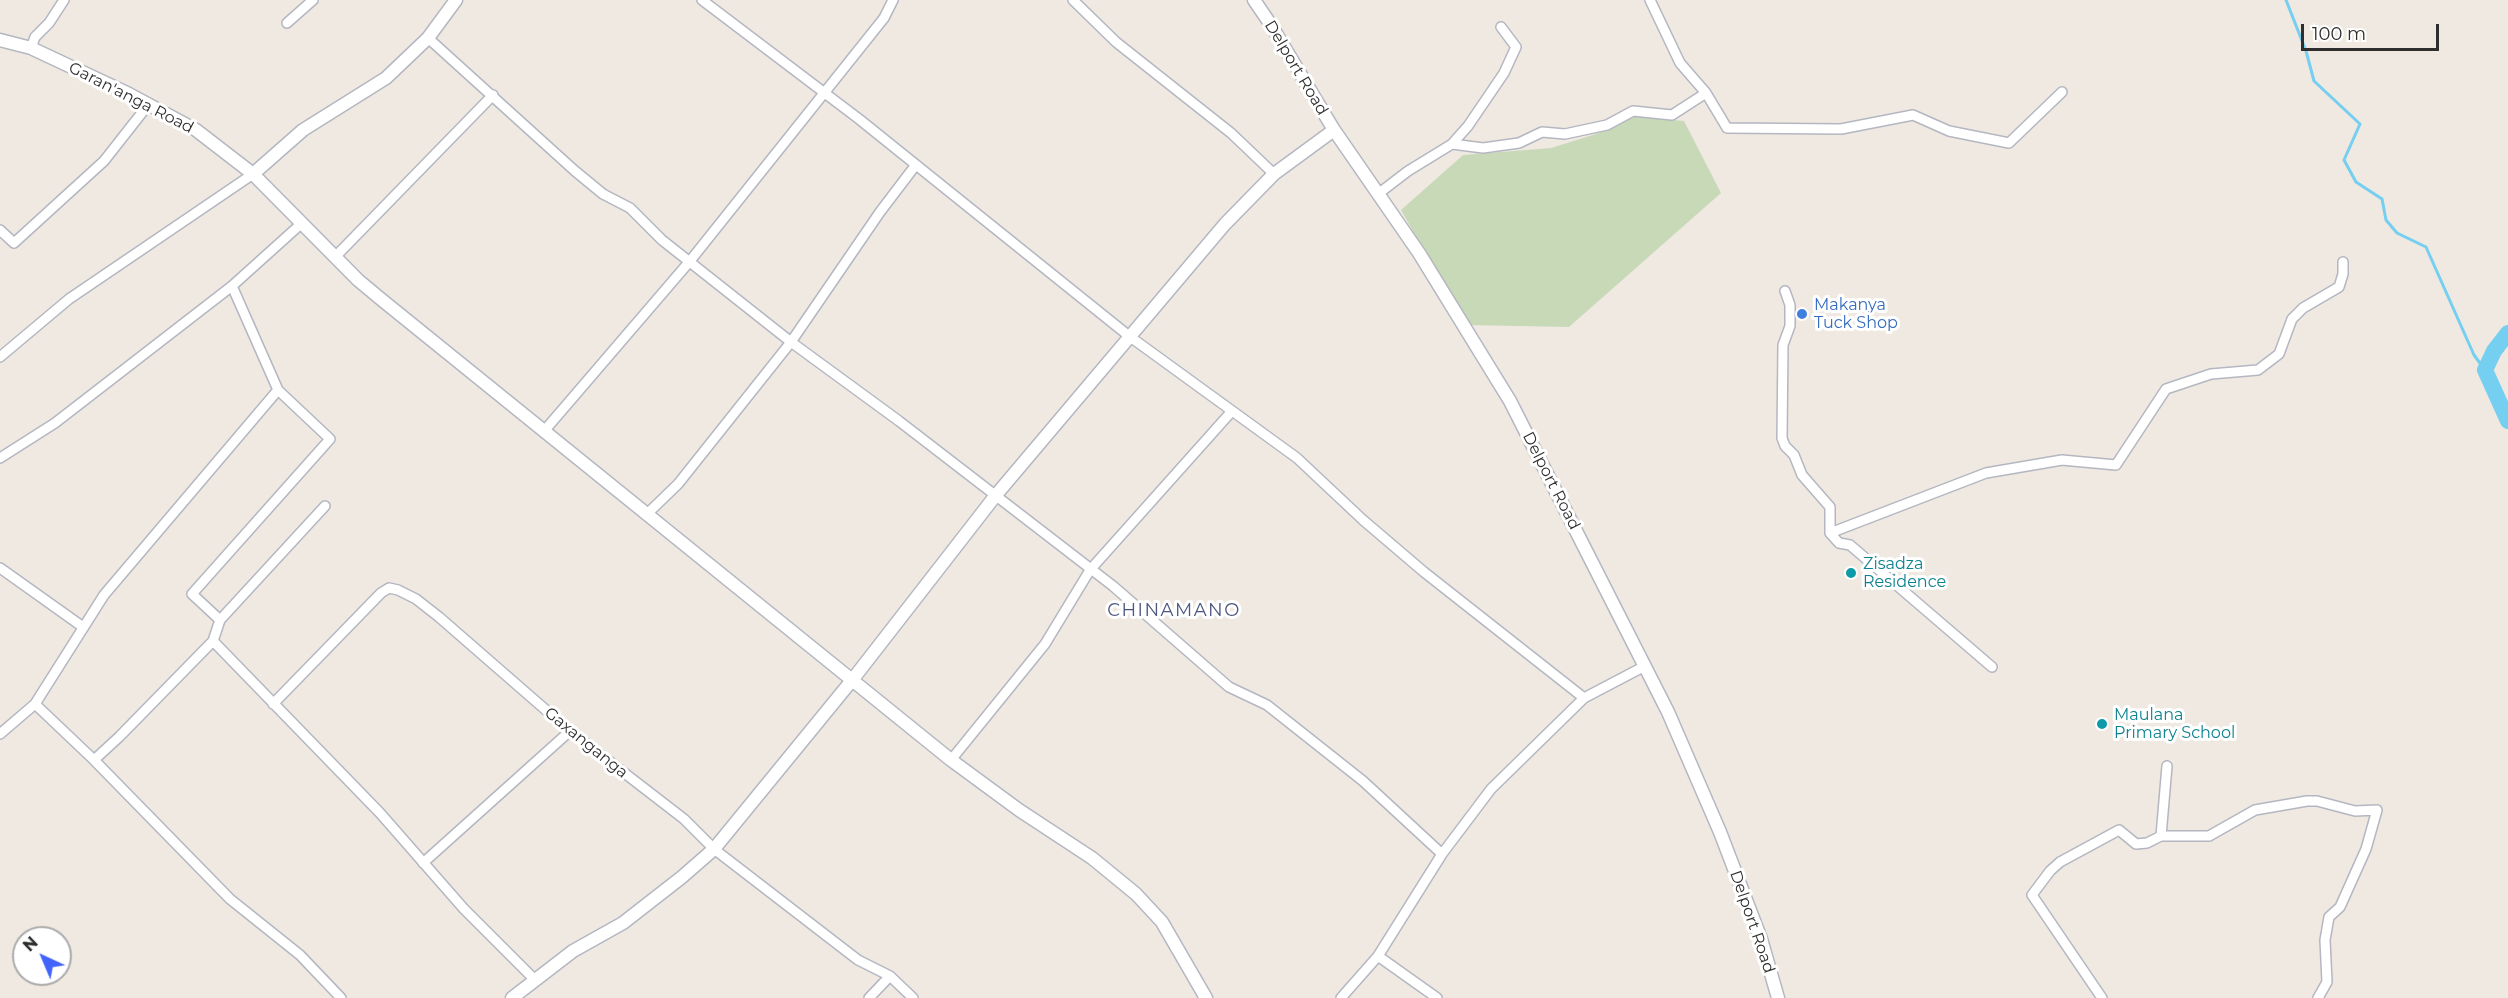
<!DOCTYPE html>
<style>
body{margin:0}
#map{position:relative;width:2508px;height:998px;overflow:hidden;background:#efe9e1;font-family:Montserrat,sans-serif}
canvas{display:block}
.north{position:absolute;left:12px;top:926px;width:60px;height:60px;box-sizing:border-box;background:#fff;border:2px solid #ababab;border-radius:50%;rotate:316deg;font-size:16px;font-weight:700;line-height:24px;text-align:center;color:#2e2e2e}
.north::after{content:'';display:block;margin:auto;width:21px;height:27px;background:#4264fb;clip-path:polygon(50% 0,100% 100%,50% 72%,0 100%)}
.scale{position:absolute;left:2301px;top:24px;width:138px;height:27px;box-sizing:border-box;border:3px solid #2e2e2e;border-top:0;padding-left:8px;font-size:18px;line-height:21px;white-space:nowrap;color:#2e2e2e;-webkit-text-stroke:4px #fff;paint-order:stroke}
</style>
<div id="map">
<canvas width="2508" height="998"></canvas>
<div class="north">N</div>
<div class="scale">100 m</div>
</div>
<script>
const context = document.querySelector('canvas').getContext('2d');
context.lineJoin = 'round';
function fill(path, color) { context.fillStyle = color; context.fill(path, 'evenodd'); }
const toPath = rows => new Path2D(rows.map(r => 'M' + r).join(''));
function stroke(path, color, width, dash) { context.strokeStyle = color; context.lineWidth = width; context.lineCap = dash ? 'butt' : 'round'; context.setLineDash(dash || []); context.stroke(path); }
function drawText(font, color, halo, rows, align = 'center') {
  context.font = font + ' Montserrat,sans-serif'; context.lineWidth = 6; context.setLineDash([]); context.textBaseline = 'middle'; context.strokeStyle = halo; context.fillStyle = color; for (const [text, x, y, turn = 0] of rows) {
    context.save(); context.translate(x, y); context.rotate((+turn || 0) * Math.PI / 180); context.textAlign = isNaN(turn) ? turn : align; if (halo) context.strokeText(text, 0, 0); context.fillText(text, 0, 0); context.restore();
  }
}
fill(toPath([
 [1635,116,1684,121,1721,193,1569,327,1466,325,1401,210,1463,155,1551,148,1596,134]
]), '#c8d9b8');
stroke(toPath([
 [2286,0,2306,51,2314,81,2360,124,2344,160,2356,182,2382,199,2386,220,2397,233,2426,247,2474,355,2485,370]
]), '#75cff0', 3);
stroke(toPath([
 [2508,333,2494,351,2485,370,2508,421]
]), '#75cff0', 16);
const street = toPath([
 [702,0,859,119,1129,336,1297,458,1363,520,1424,572,1584,698],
 [1073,0,1116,42,1231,133,1274,174],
 [1650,0,1680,63,1706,93,1727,128,1841,129,1913,115,1949,131,2009,143,2062,92],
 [287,23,313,0],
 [428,38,575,171,603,194,630,208,662,240,791,342,899,421,1113,586,1229,687,1267,705,1363,781,1442,854],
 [31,48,35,37,49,23,64,0],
 [1452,144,1483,148,1519,143,1542,132,1565,134,1607,125,1633,111,1672,115,1706,93],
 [1378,194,1408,171,1452,144,1468,126,1504,73,1516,47,1501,27],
 [0,230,14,243,104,161,148,105],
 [335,257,493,95],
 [1785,291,1790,305,1790,326,1783,345,1782,438,1785,446,1794,455,1802,475,1830,507,1830,533,1839,543,1850,545,1992,667],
 [0,357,69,299,253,174],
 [545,430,690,261,884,18,893,0],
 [0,458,55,423,130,365,232,286,302,223],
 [325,506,220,620,213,641,380,813,464,909,535,980],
 [646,515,678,484,791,342,880,212,915,166],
 [1830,533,1986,473,2062,460,2116,465,2166,389,2211,374,2258,370,2279,354,2292,319,2303,308,2339,287,2343,274,2343,262],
 [0,568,83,627],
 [220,620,192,594,330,439,278,390],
 [35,704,104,595,278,390,232,286],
 [273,704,381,593,389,588,398,590,416,599,439,617,570,731,684,819,714,849,858,960,890,976,913,998],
 [0,734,35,704,94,760,230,899,300,955,341,998],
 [94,760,119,737,213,641],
 [951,760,1045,644,1090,570,1232,411],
 [2161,836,2167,766],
 [423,863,570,731],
 [1378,956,1437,998],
 [869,998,890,976],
 [1341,998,1378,956,1442,854,1491,789,1584,698,1645,666],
 [2102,998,2032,895,2050,871,2060,862,2119,830,2136,844,2147,843,2161,836,2209,836,2255,810,2307,801,2317,801,2355,811,2377,810,2366,849,2340,907,2329,917,2325,940,2327,982,2318,998]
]);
const secondary = toPath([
 [1254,0,1271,25,1334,130,1419,253,1510,401,1668,712,1720,832,1761,939,1778,998],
 [0,40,31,48,129,94,196,130,253,174,358,280,382,300,951,760,1019,810,1092,858,1136,894,1162,922,1206,998],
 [253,174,303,130,386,78,428,38,456,0],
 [512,998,573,951,623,923,682,877,714,849,853,679,996,495,1225,224,1274,174,1334,130]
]);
stroke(street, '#b4b7c1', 12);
stroke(secondary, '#b4b7c1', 15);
stroke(street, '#fff', 9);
stroke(secondary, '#fff', 12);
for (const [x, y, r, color] of [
 [1802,314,6,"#3f7fe0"],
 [1851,573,6,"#0f9aa8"],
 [2102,724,6,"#0f9aa8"]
]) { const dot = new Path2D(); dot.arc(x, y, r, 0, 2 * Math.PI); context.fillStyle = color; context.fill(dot); stroke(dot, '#fff', 2); }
drawText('16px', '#2e2e2e', '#fff', [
 ["Delport Road",1296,68,59],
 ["Garan'anga Road",131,98,27],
 ["Delport Road",1551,481,63],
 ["Gaxanganga",586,743,39],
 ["Delport Road",1752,922,71]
]);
drawText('16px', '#366cbe', '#fff', [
 ["Makanya",1814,305],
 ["Tuck Shop",1814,323]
], 'left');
drawText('16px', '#0d838f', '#fff', [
 ["Zisadza",1863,564],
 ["Residence",1863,582],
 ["Maulana",2114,715],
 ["Primary School",2114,733]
], 'left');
context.letterSpacing = '1.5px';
drawText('18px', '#4d5680', '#fff', [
 ["CHINAMANO",1174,611]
]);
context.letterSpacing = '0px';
</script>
